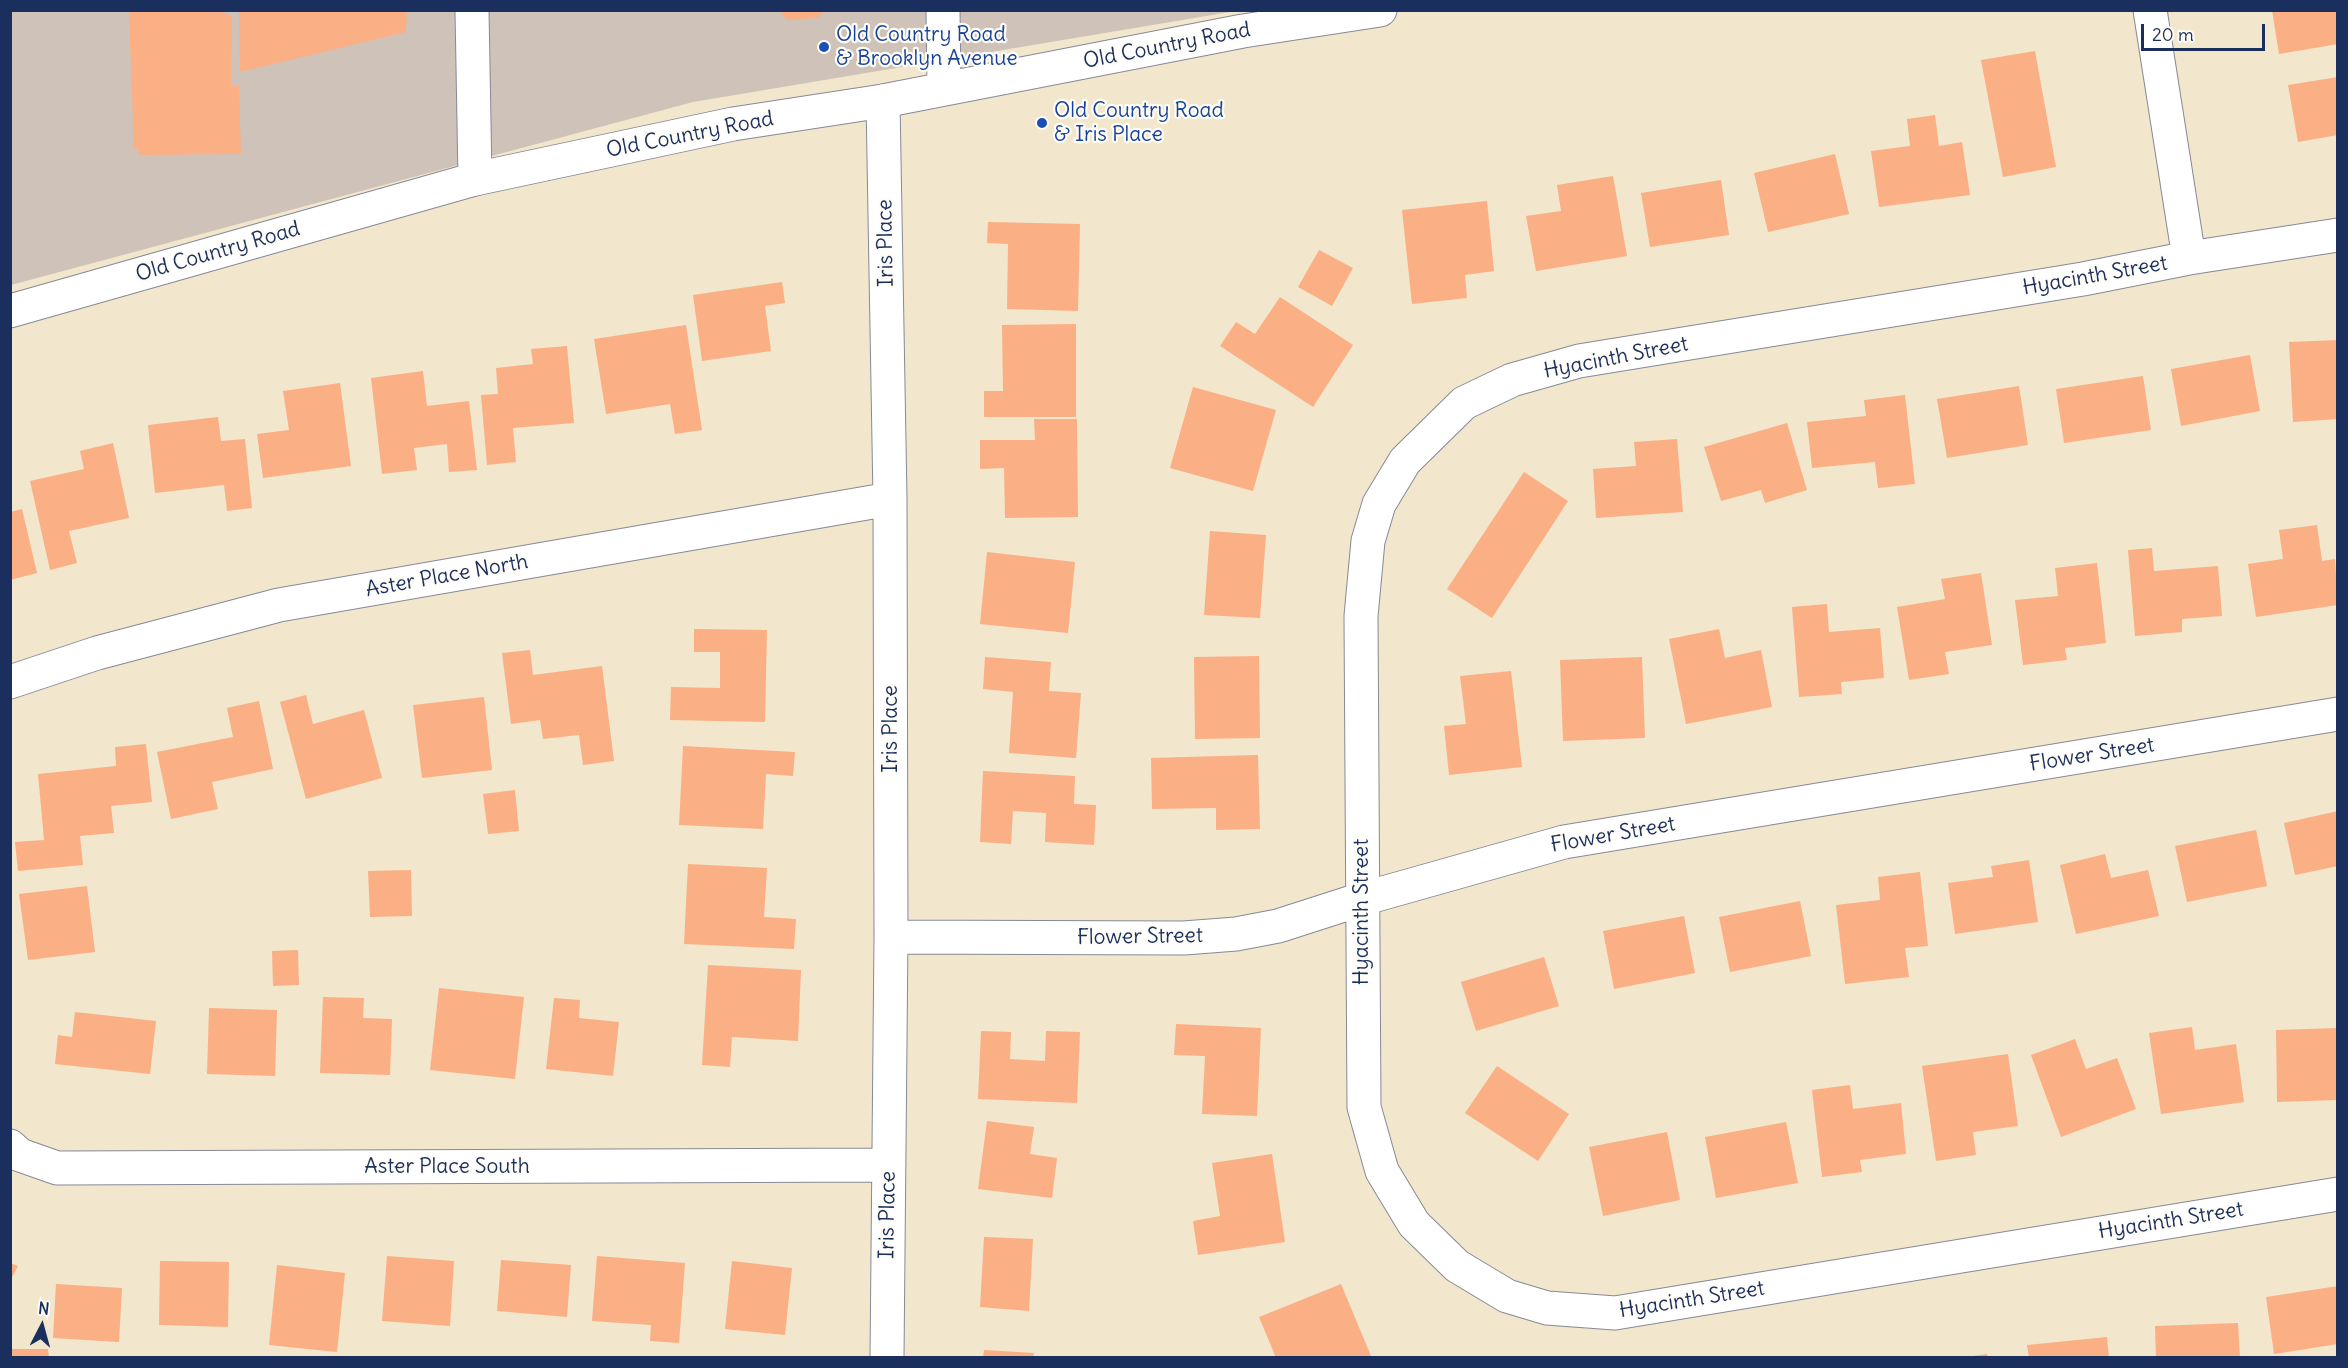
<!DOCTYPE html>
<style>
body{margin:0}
#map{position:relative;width:2348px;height:1368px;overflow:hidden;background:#f2e6cd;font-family:Delius,sans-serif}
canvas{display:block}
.frame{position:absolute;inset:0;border:12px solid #1b2f5e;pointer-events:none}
.north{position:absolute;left:12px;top:1296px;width:60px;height:60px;-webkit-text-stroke:4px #fdfcf7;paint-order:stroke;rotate:6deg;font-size:16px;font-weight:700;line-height:24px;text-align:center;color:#1b2f5e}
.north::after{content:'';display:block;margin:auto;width:21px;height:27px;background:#1b2f5e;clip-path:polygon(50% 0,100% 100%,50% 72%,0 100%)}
.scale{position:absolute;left:2141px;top:24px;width:124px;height:27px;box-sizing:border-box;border:3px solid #1b2f5e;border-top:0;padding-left:8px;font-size:18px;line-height:21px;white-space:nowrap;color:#1b2f5e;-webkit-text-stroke:4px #fdfcf7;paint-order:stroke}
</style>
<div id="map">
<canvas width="2348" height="1368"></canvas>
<div class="frame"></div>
<div class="north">N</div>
<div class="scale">20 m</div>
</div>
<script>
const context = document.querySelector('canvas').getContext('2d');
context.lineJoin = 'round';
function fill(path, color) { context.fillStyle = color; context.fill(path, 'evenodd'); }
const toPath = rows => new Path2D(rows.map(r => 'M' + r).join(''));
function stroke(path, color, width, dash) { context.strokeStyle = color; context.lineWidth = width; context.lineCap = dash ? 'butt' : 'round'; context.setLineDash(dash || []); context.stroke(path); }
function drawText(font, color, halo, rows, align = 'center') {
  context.font = font + ' Delius,sans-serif'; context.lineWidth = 4.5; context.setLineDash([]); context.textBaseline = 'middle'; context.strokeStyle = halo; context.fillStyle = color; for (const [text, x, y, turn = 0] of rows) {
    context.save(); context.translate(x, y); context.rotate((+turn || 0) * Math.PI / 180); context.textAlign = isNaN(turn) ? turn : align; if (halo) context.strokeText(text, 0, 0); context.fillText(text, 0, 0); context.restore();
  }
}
fill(toPath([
 [11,11,1236,11,693,102,11,285]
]), '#cec2b9');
fill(toPath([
 [129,10,222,12,232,16,231,85,239,85,241,154,139,155,139,149,134,149],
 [239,10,407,10,406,32,240,72],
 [782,10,821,10,821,14,818,18,787,20,782,14],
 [2272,10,2338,10,2338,44,2279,54],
 [2035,51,2056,167,2003,177,1981,60],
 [2338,77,2338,135,2298,142,2288,85],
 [1935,115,1939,146,1962,142,1970,195,1879,207,1871,151,1910,146,1907,119],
 [1835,154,1849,214,1768,232,1754,173],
 [1613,176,1627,256,1536,271,1526,216,1561,211,1557,185],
 [1721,180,1729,235,1650,247,1641,193],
 [1487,201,1494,271,1465,275,1467,298,1412,304,1402,210],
 [988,222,1080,224,1078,311,1007,309,1008,244,987,243],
 [1319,250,1353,268,1332,306,1298,287],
 [782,282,785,303,765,306,771,351,702,361,693,295],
 [1280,297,1353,345,1313,407,1220,346,1236,322,1255,334],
 [1076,324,1076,417,984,417,984,391,1003,391,1002,325],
 [686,325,702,430,675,434,670,404,606,414,594,339],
 [2338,340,2338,419,2293,422,2289,342],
 [567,346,574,423,513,428,516,462,487,465,481,395,498,394,496,368,533,364,531,349],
 [2250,355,2260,411,2181,426,2171,369],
 [423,371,427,406,469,401,477,470,449,472,447,444,414,448,417,470,382,474,371,378],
 [2143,376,2151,430,2064,443,2056,389],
 [340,383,351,466,263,478,257,434,289,430,283,391],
 [2019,386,2028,445,1947,458,1937,399],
 [1193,387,1276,410,1253,491,1170,468],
 [1905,395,1915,484,1878,488,1875,462,1812,468,1807,422,1866,416,1864,400],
 [218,417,221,441,245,439,252,508,227,511,224,485,155,493,148,425],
 [1034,419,1077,419,1078,517,1005,518,1004,468,980,469,980,440,1035,440],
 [1787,423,1807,490,1765,503,1761,490,1721,501,1704,447],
 [1677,439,1683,512,1596,518,1593,469,1636,466,1634,442],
 [113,443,129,518,69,531,77,563,50,570,30,481,84,469,80,451],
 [1524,472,1568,501,1492,618,1447,589],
 [22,509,37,573,10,580,10,512],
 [2317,525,2322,561,2335,559,2338,605,2256,617,2248,564,2283,559,2279,530],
 [1210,531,1266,535,1260,618,1204,615],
 [2152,548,2154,571,2218,566,2222,616,2182,619,2182,632,2135,636,2128,550],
 [987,552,1075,562,1068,633,980,624],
 [2097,563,2106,643,2065,648,2067,660,2023,665,2015,600,2058,596,2055,568],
 [1981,573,1992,645,1945,652,1949,674,1909,680,1897,607,1945,599,1941,579],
 [1827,604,1829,632,1880,628,1884,678,1841,682,1842,694,1799,697,1792,607],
 [694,629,767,630,765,722,670,720,671,687,720,688,720,652,694,652],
 [1719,629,1725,658,1761,650,1772,707,1686,724,1669,639],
 [530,650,533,675,602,666,614,761,583,765,579,735,543,739,540,720,511,724,502,653],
 [1259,656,1260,738,1195,739,1194,657],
 [985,657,1051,662,1049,691,1081,693,1076,758,1009,753,1013,692,983,689],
 [1642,657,1645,738,1563,741,1560,660],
 [1511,671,1522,767,1449,775,1444,726,1466,724,1460,676],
 [306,695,313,724,364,710,382,778,306,799,280,702],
 [484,697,492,770,422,778,413,705],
 [259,701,273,769,212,782,218,809,171,819,157,752,233,737,227,708],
 [146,744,152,802,111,806,114,833,80,836,83,865,18,871,15,842,44,840,38,774,116,766,115,747],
 [683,746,795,752,793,776,766,774,763,829,679,825],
 [1258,755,1260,829,1216,830,1216,808,1152,809,1151,758],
 [983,771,1075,776,1074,804,1096,805,1094,845,1045,842,1046,813,1013,811,1011,844,980,842],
 [515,790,519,831,488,834,483,794],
 [2338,811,2338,866,2295,875,2284,823],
 [2256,830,2267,886,2187,902,2175,846],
 [2105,854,2111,878,2148,870,2159,916,2076,934,2060,865],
 [2029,860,2038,922,1955,934,1948,883,1993,877,1991,866],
 [688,864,767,868,764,917,796,919,794,949,684,944],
 [411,870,412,916,370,917,368,871],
 [1920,872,1928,946,1905,948,1909,977,1845,984,1836,905,1880,900,1878,877],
 [87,886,95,952,28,960,19,894],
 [1800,901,1811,956,1730,972,1719,917],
 [1684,916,1695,973,1614,989,1603,931],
 [298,950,299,985,273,986,272,951],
 [1544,957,1559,1006,1476,1031,1461,982],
 [708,965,801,970,798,1041,732,1037,730,1067,702,1065],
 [439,988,524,997,515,1079,430,1070],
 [323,997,364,998,363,1018,392,1019,390,1075,320,1073],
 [554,998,580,1000,579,1018,619,1022,613,1076,546,1069],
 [209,1008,277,1010,275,1076,207,1074],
 [75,1012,156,1021,150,1074,55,1064,58,1035,72,1037],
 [1176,1024,1261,1028,1257,1116,1202,1114,1205,1056,1174,1055],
 [2192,1027,2195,1050,2236,1044,2244,1102,2161,1114,2149,1033],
 [2338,1028,2338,1100,2277,1102,2276,1030],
 [981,1031,1011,1032,1010,1059,1045,1061,1046,1031,1080,1032,1077,1103,978,1099],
 [2075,1039,2086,1069,2117,1058,2136,1109,2061,1137,2031,1055],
 [2008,1054,2018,1126,1973,1132,1976,1155,1936,1161,1922,1066],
 [1497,1066,1569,1114,1538,1161,1465,1113],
 [1850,1085,1853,1109,1901,1103,1906,1154,1860,1160,1862,1172,1822,1177,1812,1090],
 [987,1121,1034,1127,1030,1154,1057,1158,1052,1198,978,1189],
 [1786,1122,1798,1183,1716,1198,1705,1137],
 [1667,1132,1680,1200,1603,1216,1589,1147],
 [1272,1154,1285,1242,1198,1255,1193,1221,1220,1216,1212,1163],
 [984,1237,1033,1239,1029,1311,980,1307],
 [387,1256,454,1261,450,1326,382,1321],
 [597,1256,685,1263,679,1343,650,1341,651,1325,592,1321],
 [501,1260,571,1265,567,1317,497,1311],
 [160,1261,229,1262,228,1327,159,1325],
 [732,1261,792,1268,785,1335,725,1329],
 [10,1263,18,1266,10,1281],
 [277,1265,345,1273,337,1352,269,1345],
 [56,1284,122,1288,119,1342,53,1338],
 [1341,1284,1371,1356,1276,1358,1259,1317],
 [2338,1286,2338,1344,2274,1354,2266,1297],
 [2238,1323,2240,1358,2156,1358,2155,1326],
 [2107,1337,2109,1358,2029,1358,2027,1345],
 [10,1349,48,1349,49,1358,10,1358],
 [984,1350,1034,1353,1033,1358,983,1358],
 [1987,1354,1988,1358,1973,1358,1973,1356]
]), '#fbaf84');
const minor = toPath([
 [472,10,475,179],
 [943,10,944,88],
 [2150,10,2189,258],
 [883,101,890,499,891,937,887,1358],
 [2338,235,2189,258,2083,279,1579,361,1512,380,1464,403,1405,461,1379,504,1368,541,1361,616,1364,1107,1382,1171,1414,1224,1457,1266,1507,1296,1547,1308,1615,1313,2338,1194],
 [10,682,97,653,279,605,890,499],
 [891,937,1184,938,1236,934,1278,926,1362,899,1564,842,2338,714],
 [10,1146,20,1155,57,1168,889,1165]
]);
const major = toPath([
 [10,311,475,179,733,124,883,101,1243,31,1380,10]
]);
stroke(minor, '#868a96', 35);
stroke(major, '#868a96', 35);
stroke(minor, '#fff', 33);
stroke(major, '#fff', 33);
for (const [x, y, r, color] of [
 [824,47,6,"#1a4fb4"],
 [1042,123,6,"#1a4fb4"]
]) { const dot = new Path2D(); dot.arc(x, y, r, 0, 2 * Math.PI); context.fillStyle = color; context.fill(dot); stroke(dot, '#fdfcf7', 2); }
drawText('21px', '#164399', '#fdfcf7', [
 ["Old Country Road",836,35],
 ["& Brooklyn Avenue",836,59],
 ["Old Country Road",1054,111],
 ["& Iris Place",1054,135]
], 'left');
drawText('21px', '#1b2f5e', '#fdfcf7', [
 ["Old Country Road",1167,46,-11],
 ["Old Country Road",690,135,-11],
 ["Iris Place",886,243,-91],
 ["Old Country Road",218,252,-16],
 ["Hyacinth Street",2095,276,-10],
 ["Hyacinth Street",1616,358,-11],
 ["Aster Place North",447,576,-10],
 ["Iris Place",891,729,-90],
 ["Flower Street",2092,755,-9],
 ["Flower Street",1613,835,-10],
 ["Hyacinth Street",1362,912,-90],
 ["Flower Street",1140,937,-1],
 ["Aster Place South",447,1167],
 ["Iris Place",888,1215,-89],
 ["Hyacinth Street",2171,1221,-9],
 ["Hyacinth Street",1692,1300,-9]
]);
</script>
